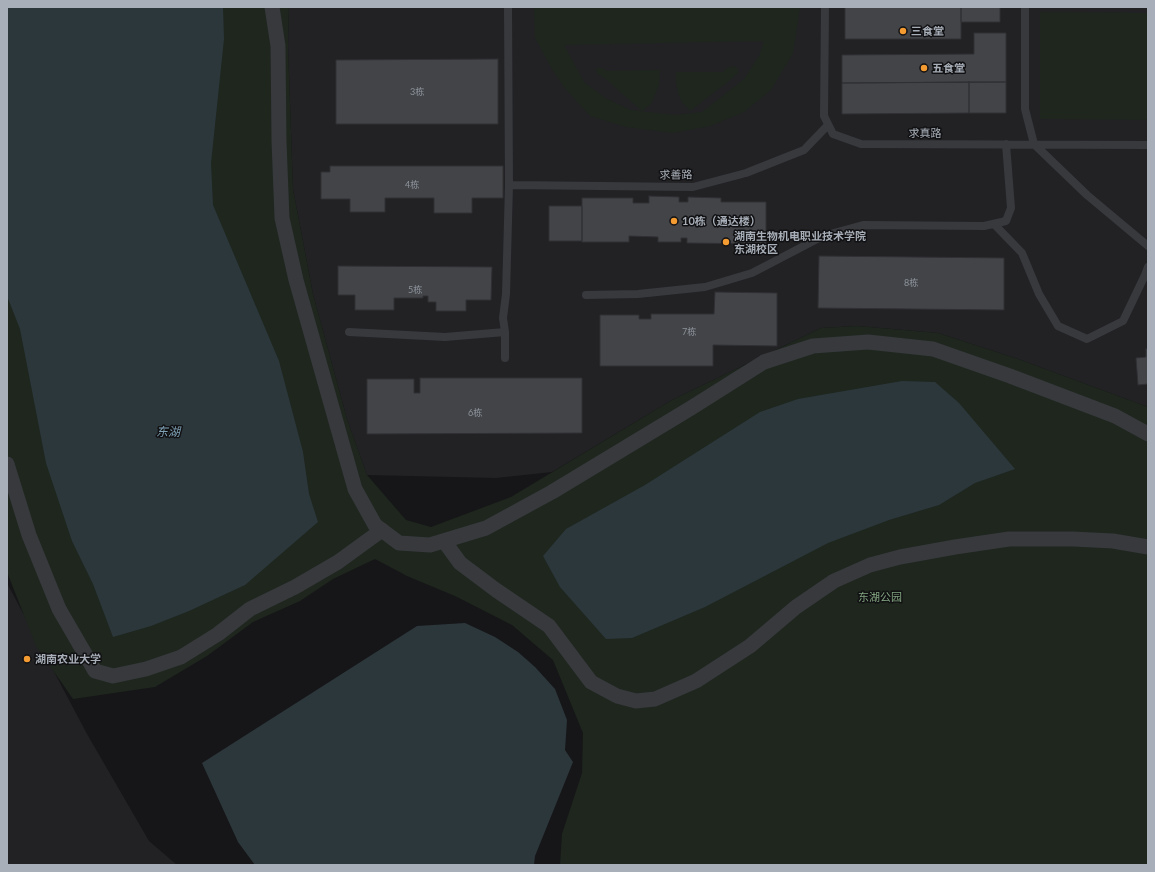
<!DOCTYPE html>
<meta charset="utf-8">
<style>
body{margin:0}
#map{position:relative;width:1155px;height:872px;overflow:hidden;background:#161618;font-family:Lato,sans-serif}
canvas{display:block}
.frame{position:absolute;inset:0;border:8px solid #a8afb8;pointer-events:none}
</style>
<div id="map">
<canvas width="1155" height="872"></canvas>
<div class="frame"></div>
</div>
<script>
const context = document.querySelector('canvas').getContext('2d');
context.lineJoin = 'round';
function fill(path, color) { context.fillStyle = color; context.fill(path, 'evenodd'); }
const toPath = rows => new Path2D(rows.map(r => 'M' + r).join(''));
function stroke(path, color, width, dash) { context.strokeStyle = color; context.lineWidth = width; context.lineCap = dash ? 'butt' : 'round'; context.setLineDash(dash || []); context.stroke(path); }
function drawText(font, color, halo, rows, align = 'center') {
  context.font = font + ' Lato,"Noto Sans SC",sans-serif'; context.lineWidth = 3; context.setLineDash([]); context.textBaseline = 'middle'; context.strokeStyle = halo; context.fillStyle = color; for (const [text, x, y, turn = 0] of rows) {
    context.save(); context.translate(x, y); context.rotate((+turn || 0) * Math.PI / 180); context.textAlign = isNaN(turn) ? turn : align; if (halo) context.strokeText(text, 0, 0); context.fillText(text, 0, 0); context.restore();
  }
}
fill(toPath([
 [289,7,1148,7,1148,407,1018,359,938,333,857,326,821,328,672,400,552,472,496,478,367,475,347,419,313,294,293,189,288,46],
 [7,583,87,734,149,841,177,865,7,865]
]), '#222225');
fill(toPath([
 [7,7,289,7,288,46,293,189,313,294,347,419,367,475,406,520,431,527,511,497,672,400,821,328,857,326,938,333,1018,359,1148,407,1148,865,560,865,562,834,582,773,583,733,553,660,512,625,455,596,407,576,375,559,333,579,300,601,253,622,207,656,155,687,73,699,36,646,7,572],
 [534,7,800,7,793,53,771,90,744,112,710,126,673,133,626,127,590,116,564,87,552,69,535,38],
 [764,41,759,56,744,79,702,112,675,115,631,110,605,98,584,82,564,45],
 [1040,12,1148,13,1148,120,1040,119],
 [734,66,738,69,738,73,729,81,690,111,682,102,678,93,676,82,676,72,723,72,727,68],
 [597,68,602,68,607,71,660,70,659,85,651,104,642,111,627,98,607,80,597,73,596,70]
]), '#1e261e');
fill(toPath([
 [7,7,223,7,224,39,211,163,213,205,279,361,303,452,309,494,318,522,245,585,189,611,151,626,113,637,93,584,72,541,46,463,20,329,7,296],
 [902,381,935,382,959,403,1015,469,975,483,939,505,889,520,828,543,705,607,632,638,606,639,560,587,543,556,566,529,645,485,760,412,798,399],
 [465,623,495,637,518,652,535,667,555,689,567,720,565,750,573,762,535,856,534,865,255,865,238,842,202,763,417,626]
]), '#2c373c');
const building = toPath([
 [845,7,961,7,961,39,845,39,845,7],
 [961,7,1000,7,1000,22,961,22,961,7],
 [974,33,1006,33,1006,82,842,83,842,55,974,54,974,33],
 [498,59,498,124,336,124,336,60,498,59],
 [969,82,969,113,842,114,842,83,969,82],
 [969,82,1006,82,1006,113,969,113,969,82],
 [330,166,503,166,503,198,472,198,472,213,434,213,434,198,385,198,385,212,350,212,350,199,321,199,321,172,330,172,330,166],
 [649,196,679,197,679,202,688,202,688,197,721,198,721,202,766,202,766,244,687,243,687,238,681,238,681,242,658,242,658,237,629,236,629,242,582,242,582,198,633,198,633,203,649,203,649,196],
 [549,206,582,206,582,241,549,241,549,206],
 [819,256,1004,258,1004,310,818,308,819,256],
 [338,266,492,267,491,300,466,300,466,311,436,311,436,302,428,302,428,296,423,296,423,298,394,298,394,310,355,310,355,295,338,295,338,266],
 [715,292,777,293,777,346,713,345,713,366,600,366,600,315,639,315,639,319,651,319,651,314,714,314,715,292],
 [1146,349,1148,349,1148,384,1138,385,1136,358,1146,357,1146,349],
 [420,378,582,378,582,433,367,434,367,379,414,379,414,393,420,393,420,378]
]);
fill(building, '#424448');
stroke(building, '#303034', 1);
stroke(toPath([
 [825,7,824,116,833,134,861,144,1148,145],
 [1025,7,1025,109,1034,144,1087,195,1148,246],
 [509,185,693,187,746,173,804,150,828,125],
 [994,224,1022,253,1039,294,1058,326,1087,339,1123,321,1145,275,1148,267],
 [586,295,638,294,705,287,752,273,823,236,863,225,984,226,1006,221,1011,208,1006,144],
 [349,332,445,337,505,332],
 [505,358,505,332,503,318,506,294,509,185,508,7]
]), '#37393d', 8);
stroke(toPath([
 [272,7,278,46,279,141,282,218,296,280,355,489,375,525,399,543,430,545,486,528,552,492,691,408,764,362,813,346,868,342,933,349,1010,376,1115,416,1148,434],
 [7,464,29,535,59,609,95,671,113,676,146,669,181,657,218,634,250,609,295,587,338,562,382,530],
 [444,541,460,563,496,590,549,626,591,682,617,696,636,701,655,699,696,681,750,646,796,607,834,581,870,565,900,557,955,547,1009,539,1073,539,1113,541,1148,547]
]), '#37393d', 15);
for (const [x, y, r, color] of [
 [903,31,4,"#f49b32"],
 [924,68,4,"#f49b32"],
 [674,221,4,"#f49b32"],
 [726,242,4,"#f49b32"],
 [27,659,4,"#f49b32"]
]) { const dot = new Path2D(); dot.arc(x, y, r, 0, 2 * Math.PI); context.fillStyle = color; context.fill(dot); stroke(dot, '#111113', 1.5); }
drawText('9px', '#8e949c', null, [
 ["3栋",417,92],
 ["4栋",412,185],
 ["8栋",911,283],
 ["5栋",415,290],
 ["7栋",689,332],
 ["6栋",475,413]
]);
drawText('bold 11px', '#a8afb8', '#111113', [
 ["三食堂",911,31],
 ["五食堂",932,68],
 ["10栋（通达楼）",682,221],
 ["湖南生物机电职业技术学院",734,236],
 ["东湖校区",734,249],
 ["湖南农业大学",35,659]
], 'left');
drawText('11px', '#a8afb8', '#111113', [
 ["求真路",925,133],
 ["求善路",676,175,-1]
]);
drawText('11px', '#81a37f', '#111113', [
 ["东湖公园",880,597]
]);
drawText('italic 12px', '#7ea1b4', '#111113', [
 ["东湖",168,432]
]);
</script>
